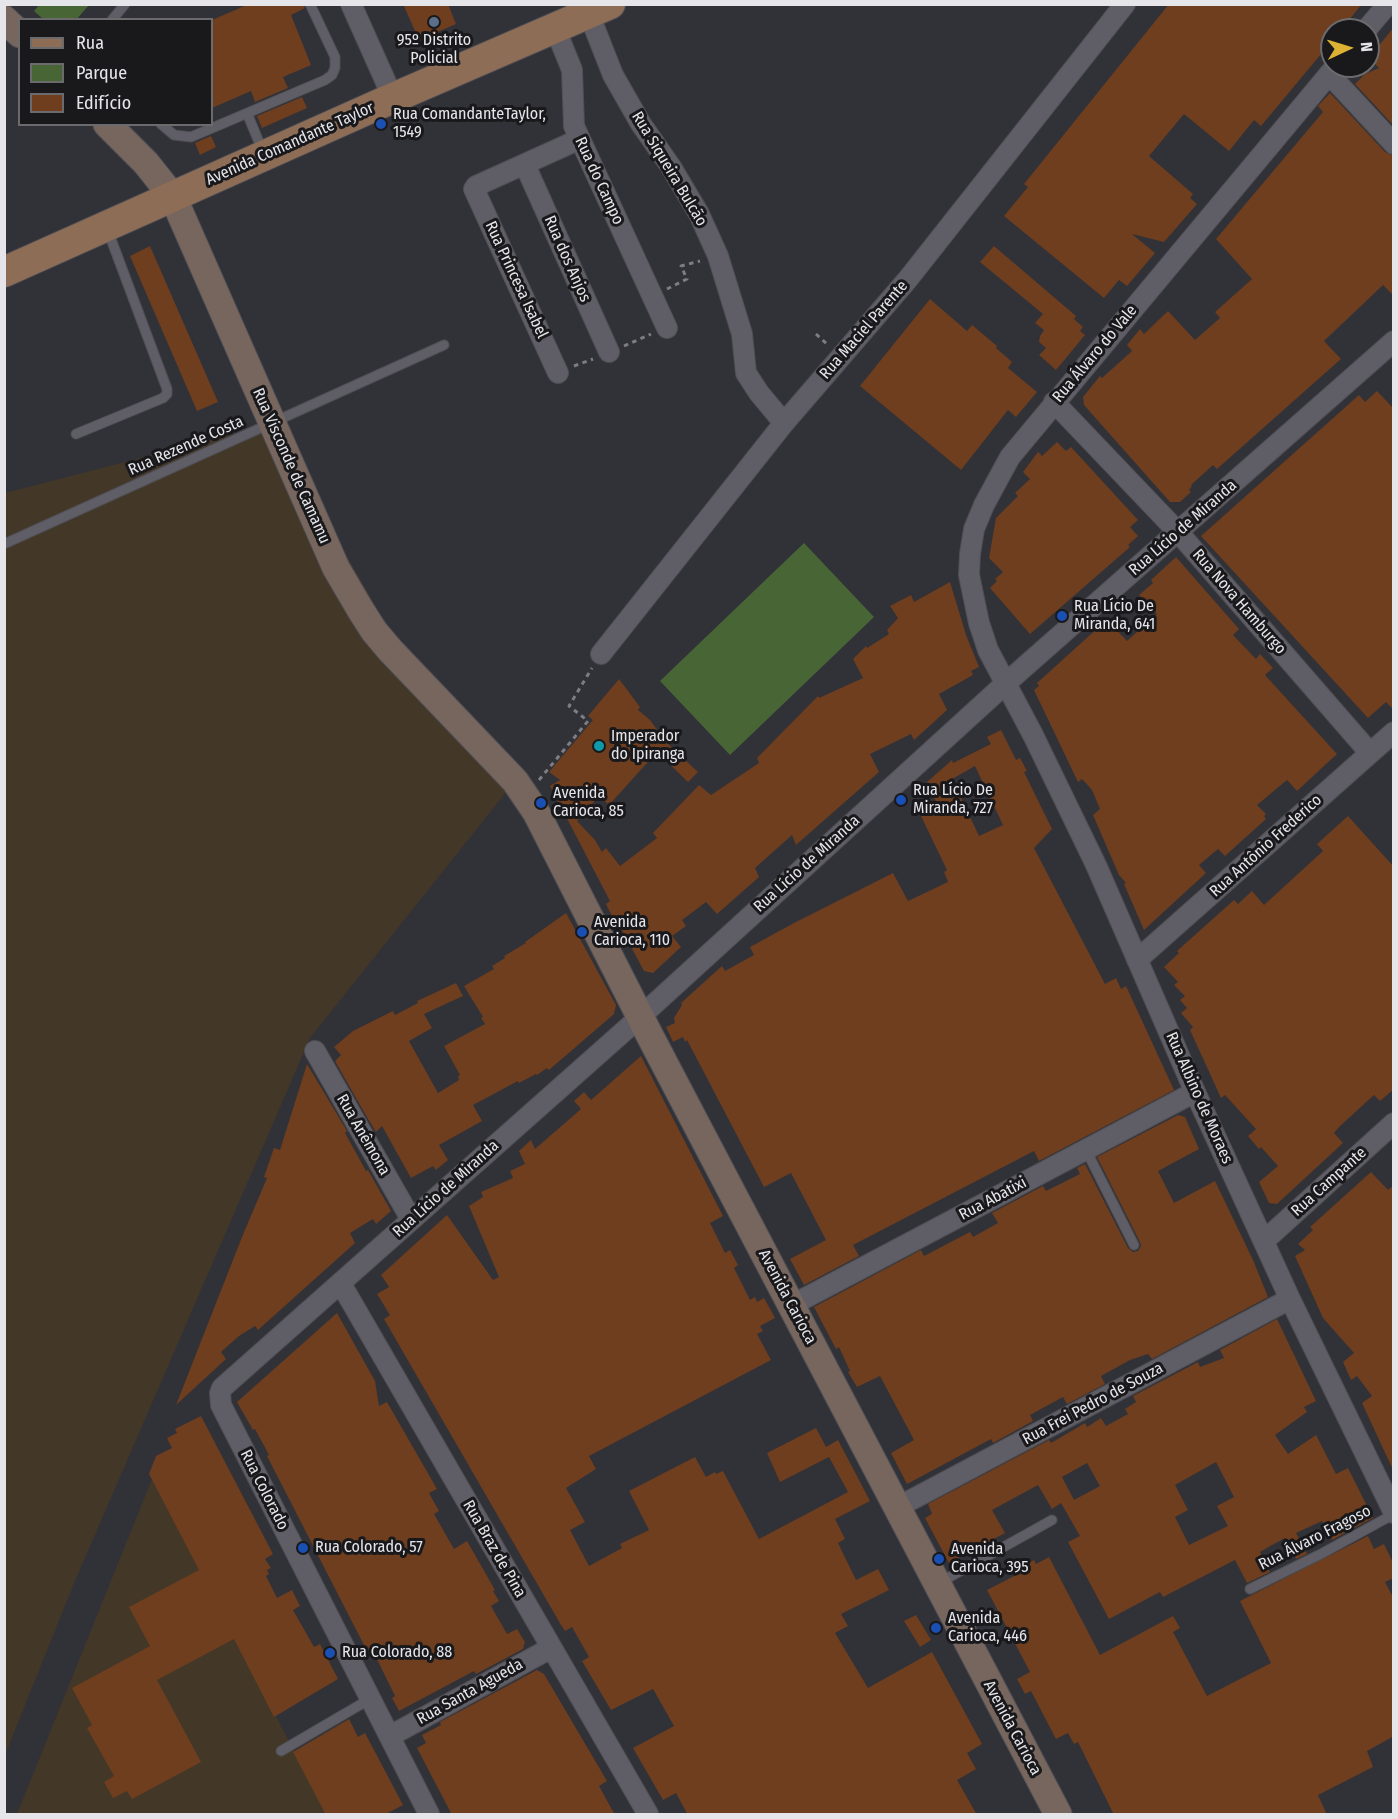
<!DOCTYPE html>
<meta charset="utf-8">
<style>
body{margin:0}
#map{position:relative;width:1398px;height:1819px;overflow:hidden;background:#313138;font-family:"Fira Sans Condensed",sans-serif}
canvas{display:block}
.frame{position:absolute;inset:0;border:6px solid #e6e5ea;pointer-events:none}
.legend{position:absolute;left:18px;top:18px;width:195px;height:108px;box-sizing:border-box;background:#19191c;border:2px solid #6b6b6e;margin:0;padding:8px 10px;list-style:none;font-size:18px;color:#e6e5ea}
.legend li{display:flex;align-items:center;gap:12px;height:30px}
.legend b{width:30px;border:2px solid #6b6b6e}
.north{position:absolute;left:1320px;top:18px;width:60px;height:60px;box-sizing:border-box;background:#19191c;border:2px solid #6b6b6e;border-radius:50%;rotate:86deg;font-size:16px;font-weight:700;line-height:24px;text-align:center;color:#e6e5ea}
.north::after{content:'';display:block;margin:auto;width:21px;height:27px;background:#ddb133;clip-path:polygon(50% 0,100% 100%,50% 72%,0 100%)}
</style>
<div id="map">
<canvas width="1398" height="1819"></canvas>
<div class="frame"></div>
<ul class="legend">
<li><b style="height:8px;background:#8e6d56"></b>Rua</li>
<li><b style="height:16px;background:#486536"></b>Parque</li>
<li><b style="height:16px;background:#6e3e1e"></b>Edifício</li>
</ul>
<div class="north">N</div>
</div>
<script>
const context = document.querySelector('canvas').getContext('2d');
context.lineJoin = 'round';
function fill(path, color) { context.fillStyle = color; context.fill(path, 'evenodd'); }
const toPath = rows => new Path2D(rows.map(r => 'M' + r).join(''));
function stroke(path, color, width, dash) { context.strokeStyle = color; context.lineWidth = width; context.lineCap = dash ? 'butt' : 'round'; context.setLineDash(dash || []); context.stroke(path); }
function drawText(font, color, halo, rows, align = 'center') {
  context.font = font + ' "Fira Sans Condensed",sans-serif'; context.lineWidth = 6; context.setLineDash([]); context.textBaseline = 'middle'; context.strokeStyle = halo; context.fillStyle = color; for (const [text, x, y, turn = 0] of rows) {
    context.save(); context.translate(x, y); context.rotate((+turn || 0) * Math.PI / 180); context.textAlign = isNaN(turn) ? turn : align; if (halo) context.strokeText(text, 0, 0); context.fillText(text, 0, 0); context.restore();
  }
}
fill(toPath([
 [272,424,415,676,515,781,310,1038,75,1581,5,1755,5,493],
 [152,1479,327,1814,17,1814]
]), '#433728');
fill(toPath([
 [39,5,39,4,89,5,76,20,43,19,34,11],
 [804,543,874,617,730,755,660,681]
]), '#486536');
fill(toPath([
 [249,4,303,4,305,8,291,15,311,65,283,77,288,88,255,102,251,91,212,108,212,20],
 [403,4,448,4,456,24,419,40],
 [1169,4,1362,4,1341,30,1332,30,1332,41,1261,126,1254,120,1229,151,1184,114,1149,156,1193,194,1190,198,1197,204,1164,242,1132,234,1155,253,1127,286,1119,280,1104,298,1004,216,1028,187,1024,184],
 [1394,27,1394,126,1355,84,1365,74,1379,68,1369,58],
 [1330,93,1385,152,1394,156,1394,296,1383,285,1324,341,1341,359,1217,469,1213,465,1191,485,1192,486,1189,490,1191,492,1180,502,1170,502,1084,405,1083,397,1100,376,1102,378,1132,351,1127,345,1140,329,1144,334,1168,311,1195,340,1220,318,1215,312,1252,279,1216,239,1323,112,1318,106],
 [302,97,307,108,262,128,257,116],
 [211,136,216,147,200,155,195,143],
 [150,246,218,402,197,411,130,256],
 [994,246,1076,316,1074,319,1083,327,1080,331,1085,335,1056,370,1039,355,1046,348,1039,342,1040,336,1044,330,1035,323,1043,314,980,262],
 [930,299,967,331,972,325,997,346,996,348,1012,362,1008,368,1037,392,1016,417,1008,410,961,470,860,386],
 [1377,391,1394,409,1394,710,1386,702,1368,718,1201,536,1359,395,1365,402],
 [1057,442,1066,451,1071,447,1138,520,1130,527,1138,536,1128,545,1130,547,1030,634,990,588,997,581,995,579,1003,572,989,558,996,518,1018,496,1015,493,1030,479,1023,472,1038,452,1042,456],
 [1176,557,1239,629,1233,635,1256,659,1260,654,1273,668,1265,675,1337,754,1297,791,1287,780,1257,805,1266,814,1264,816,1266,819,1225,856,1218,849,1199,865,1206,873,1144,930,1124,884,1126,883,1119,875,1093,815,1100,809,1092,790,1082,779,1078,782,1034,690,1039,686,1037,683,1100,626,1103,629,1110,623,1127,641,1157,614,1139,595,1153,583,1151,580],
 [950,582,966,635,979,667,971,671,973,675,939,694,947,710,914,740,911,734,870,754,879,772,796,845,792,835,755,868,759,877,717,914,706,902,682,920,686,926,672,936,681,947,653,973,644,971,615,917,613,918,606,904,610,901,550,786,560,780,549,772,593,720,588,716,619,679,640,707,638,710,650,720,666,742,698,772,688,782,657,752,609,805,599,796,577,821,595,840,602,852,606,848,620,866,657,838,653,833,699,785,711,795,759,763,757,758,818,696,819,698,863,678,853,659,866,646,867,648,889,634,887,630,898,618,890,606,911,595,914,602],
 [1001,730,1016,760,1020,758,1027,771,1024,772,1052,829,1034,848,1105,984,1116,978,1121,989,1126,986,1174,1090,1039,1161,1034,1151,853,1245,859,1256,804,1285,790,1259,826,1240,791,1173,764,1187,687,1040,685,1042,683,1037,673,1042,666,1027,675,1023,674,1018,682,1005,681,1003,722,966,725,971,754,955,750,947,794,923,893,873,908,901,948,882,944,872,947,870,920,814,938,806,927,782,952,760,953,763,991,744,987,737],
 [975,766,1003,825,979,836,952,779],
 [1348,816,1394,867,1394,1089,1380,1101,1374,1095,1339,1127,1334,1133,1343,1143,1277,1204,1269,1203,1259,1182,1278,1166,1261,1147,1259,1149,1248,1136,1256,1129,1225,1095,1221,1098,1190,1030,1193,1027,1181,1013,1187,1008,1180,1000,1185,996,1174,985,1178,982,1164,967,1179,953,1177,951,1234,900,1238,904,1252,891,1264,905,1323,851,1317,844],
 [566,913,616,1005,614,1014,549,1070,547,1068,537,1075,536,1074,519,1083,518,1081,473,1105,482,1121,439,1145,448,1160,436,1170,433,1166,411,1178,382,1126,376,1132,368,1119,335,1061,341,1055,334,1047,353,1031,393,1011,395,1015,418,1003,417,1001,456,983,463,996,424,1014,432,1028,409,1041,438,1093,459,1080,458,1076,460,1075,444,1046,485,1024,481,1018,483,1017,464,986,494,969,492,966,505,958,504,956,526,943,525,942],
 [641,1056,723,1216,710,1223,725,1253,730,1250,738,1265,734,1268,750,1300,755,1297,757,1302,764,1298,775,1318,760,1326,763,1331,757,1334,771,1360,589,1456,596,1469,566,1488,585,1522,570,1530,589,1566,622,1548,620,1544,649,1530,629,1491,695,1457,706,1477,715,1472,716,1474,723,1471,759,1539,848,1492,829,1457,780,1482,767,1453,816,1428,826,1447,838,1440,870,1501,835,1519,845,1539,838,1543,856,1580,878,1569,889,1590,841,1614,848,1626,835,1633,868,1688,932,1652,982,1744,967,1753,976,1769,957,1780,977,1815,688,1815,676,1793,663,1800,633,1748,674,1726,653,1689,611,1710,582,1661,589,1657,572,1627,565,1631,561,1625,384,1319,390,1315,377,1294,389,1287,381,1275,447,1215,493,1280,499,1277,469,1206,483,1197,481,1192,513,1178,510,1171,525,1164,519,1151,531,1140,535,1149,581,1109,574,1101,584,1092,591,1100],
 [307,1064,347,1131,345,1133,366,1171,368,1170,391,1211,376,1224,373,1219,350,1233,355,1243,258,1330,255,1326,239,1336,221,1352,226,1359,176,1405,242,1237,267,1178,264,1177,274,1148,280,1150],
 [1178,1115,1185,1117,1199,1149,1158,1171,1174,1203,1215,1181,1253,1260,1268,1297,1152,1359,1148,1354,1130,1360,1101,1376,1105,1384,1067,1404,1063,1397,1030,1415,1033,1421,993,1443,991,1439,907,1484,891,1453,914,1440,880,1376,857,1387,848,1372,850,1371,839,1347,836,1349,814,1307,921,1250,924,1256,970,1232,973,1237,998,1223,992,1213,1043,1186,1046,1191,1080,1174,1077,1168,1085,1164,1128,1248,1133,1252,1138,1251,1141,1246,1140,1242,1097,1157],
 [1371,1172,1388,1190,1394,1185,1394,1472,1362,1403,1372,1396,1357,1376,1351,1380,1343,1362,1354,1353,1323,1318,1295,1256,1305,1250,1298,1244,1313,1230,1310,1227],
 [337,1313,375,1381,379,1406,387,1402,437,1489,429,1493,439,1511,434,1514,454,1549,467,1541,495,1590,493,1591,499,1601,491,1606,507,1634,517,1629,525,1642,523,1649,476,1674,474,1671,399,1711,392,1698,395,1696,372,1649,367,1651,267,1456,269,1455,255,1429,253,1430,237,1402],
 [1277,1319,1316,1401,1304,1407,1307,1412,1275,1435,1288,1454,1316,1435,1336,1474,1348,1468,1373,1518,1332,1540,1322,1521,1296,1533,1307,1554,1296,1559,1285,1538,1272,1545,1260,1552,1270,1572,1247,1583,1235,1560,1163,1597,1160,1592,1109,1619,1068,1542,1080,1536,1061,1503,1052,1509,1038,1485,992,1510,1005,1533,949,1563,925,1518,932,1514,928,1504,1049,1440,1051,1443,1085,1423,1087,1427,1101,1418,1106,1426,1128,1414,1125,1409,1136,1402,1133,1396,1198,1362,1200,1367,1224,1358,1220,1350],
 [1216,1462,1234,1497,1217,1506,1228,1526,1189,1545,1175,1517,1188,1510,1175,1485],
 [1087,1463,1100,1486,1074,1500,1062,1477],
 [201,1416,273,1554,265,1559,271,1568,267,1570,269,1574,266,1576,277,1598,292,1590,300,1606,293,1610,314,1647,320,1644,338,1679,274,1717,234,1639,157,1680,201,1762,132,1799,127,1791,113,1798,104,1782,114,1776,87,1728,92,1725,72,1688,150,1646,129,1607,199,1570,149,1474,156,1456,172,1448,167,1438,177,1433,175,1429],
 [1368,1536,1374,1549,1384,1544,1394,1565,1394,1578,1385,1582,1394,1599,1394,1736,1367,1751,1373,1767,1318,1795,1327,1815,1114,1815,1078,1742,1074,1744,1068,1733,1056,1739,1031,1691,1025,1694,1017,1679,1030,1672,987,1590,1022,1572,1019,1568,1034,1560,1036,1564,1049,1557,1100,1655,1173,1616,1180,1628,1173,1632,1207,1696,1271,1663,1240,1601],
 [916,1615,931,1640,920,1647,904,1621],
 [537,1670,544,1674,607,1781,599,1786,615,1815,452,1815,417,1748,426,1743,422,1735,441,1725,440,1722],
 [349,1719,358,1737,365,1733,403,1805,384,1815,326,1815,293,1752]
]), '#6e3e1e');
const lane = toPath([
 [112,20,125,4],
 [247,113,263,152],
 [161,124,174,135,191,137,325,80,332,75,335,68,335,57,310,4],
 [76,434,163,398,167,394,167,389,108,231],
 [4,544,444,345],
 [1086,1150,1134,1245],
 [939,1583,1052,1520],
 [1250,1589,1321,1554,1394,1514],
 [281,1751,370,1699]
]);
const street = toPath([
 [351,4,393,98],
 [589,14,613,75,641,124,671,167,699,214,718,256,742,334,746,373,759,393,784,423],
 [555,28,572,70,574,126,667,328],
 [1366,30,1388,4],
 [1336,66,1010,457,984,505,974,529,970,554,969,575,979,623,988,650,1033,735,1096,865,1195,1092,1290,1299,1394,1513],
 [1329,74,1394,144],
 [525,165,609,352],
 [558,373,474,189,476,186,580,139],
 [1054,402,1178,532,1370,753],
 [601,654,784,423,908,279,1125,4],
 [1137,960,1394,732],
 [315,1051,411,1219],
 [1265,1240,1394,1123],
 [341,1284,648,1814],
 [792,1305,1195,1092],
 [896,1508,1290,1299],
 [390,1736,551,1648],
 [429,1814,221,1405,220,1393,222,1388,640,1017,1005,684,1394,341]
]);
const secondary = toPath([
 [4,19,20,34],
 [107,124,146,163,173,197,336,568,360,609,374,631,390,650,515,781,536,812,650,1036,1058,1814]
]);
const primary = toPath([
 [4,272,384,102,610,4]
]);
stroke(lane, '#4e4e54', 11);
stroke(street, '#4e4e54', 22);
stroke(secondary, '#4e4e54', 29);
stroke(primary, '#4e4e54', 32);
stroke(toPath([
 [667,289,687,279,681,266,700,261],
 [816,334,828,345],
 [624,346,651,334],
 [574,366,593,359],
 [539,780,588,721,569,706,592,668]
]), '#7e7d83', 3, [4.5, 4.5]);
stroke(lane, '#5f5e66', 9);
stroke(street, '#5f5e66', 20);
stroke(secondary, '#77665e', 27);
stroke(primary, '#8e6d56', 30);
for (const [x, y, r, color] of [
 [434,22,6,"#5c6f8a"],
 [381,124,6,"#1a4fb4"],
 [1062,616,6,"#1a4fb4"],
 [599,746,6,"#0f9aa8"],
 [901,800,6,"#1a4fb4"],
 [541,803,6,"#1a4fb4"],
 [582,932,6,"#1a4fb4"],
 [303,1548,6,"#1a4fb4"],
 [939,1559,6,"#1a4fb4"],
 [936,1628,6,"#1a4fb4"],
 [330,1653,6,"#1a4fb4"]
]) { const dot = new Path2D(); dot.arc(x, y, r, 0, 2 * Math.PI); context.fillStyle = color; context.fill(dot); stroke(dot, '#19191c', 2); }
drawText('16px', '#e6e5ea', '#19191c', [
 ["95º Distrito",434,41,"center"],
 ["Policial",434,59,"center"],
 ["Rua ComandanteTaylor,",393,115],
 ["1549",393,133],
 ["Rua Lício De",1074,607],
 ["Miranda, 641",1074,625],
 ["Imperador",611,737],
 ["do Ipiranga",611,755],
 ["Rua Lício De",913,791],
 ["Miranda, 727",913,809],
 ["Avenida",553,794],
 ["Carioca, 85",553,812],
 ["Avenida",594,923],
 ["Carioca, 110",594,941],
 ["Rua Colorado, 57",315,1548],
 ["Avenida",951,1550],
 ["Carioca, 395",951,1568],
 ["Avenida",948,1619],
 ["Carioca, 446",948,1637],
 ["Rua Colorado, 88",342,1653]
], 'left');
drawText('16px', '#e6e5ea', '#19191c', [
 ["Avenida Comandante Taylor",290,144,-24],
 ["Rua Siqueira Bulcão",669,169,59],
 ["Rua do Campo",599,181,65],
 ["Rua dos Anjos",567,259,66],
 ["Rua Princesa Isabel",516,280,65],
 ["Rua Maciel Parente",864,330,-49],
 ["Rua Álvaro do Vale",1095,354,-50],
 ["Rua Rezende Costa",186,446,-24],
 ["Rua Visconde de Camamu",291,466,66],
 ["Rua Lício de Miranda",1183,528,-41],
 ["Rua Nova Hamburgo",1239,602,49],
 ["Rua Antônio Frederico",1266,846,-42],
 ["Rua Lício de Miranda",807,864,-42],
 ["Rua Albino de Moraes",1199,1098,66],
 ["Rua Anêmona",363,1135,60],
 ["Rua Campante",1329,1182,-42],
 ["Rua Lício de Miranda",446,1189,-42],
 ["Rua Abatixi",993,1199,-28],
 ["Avenida Carioca",787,1297,62],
 ["Rua Frei Pedro de Souza",1093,1404,-28],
 ["Rua Colorado",264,1490,63],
 ["Rua Álvaro Fragoso",1315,1538,-27],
 ["Rua Braz de Pina",494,1549,60],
 ["Rua Santa Agueda",470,1692,-29],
 ["Avenida Carioca",1012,1728,62]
]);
</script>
